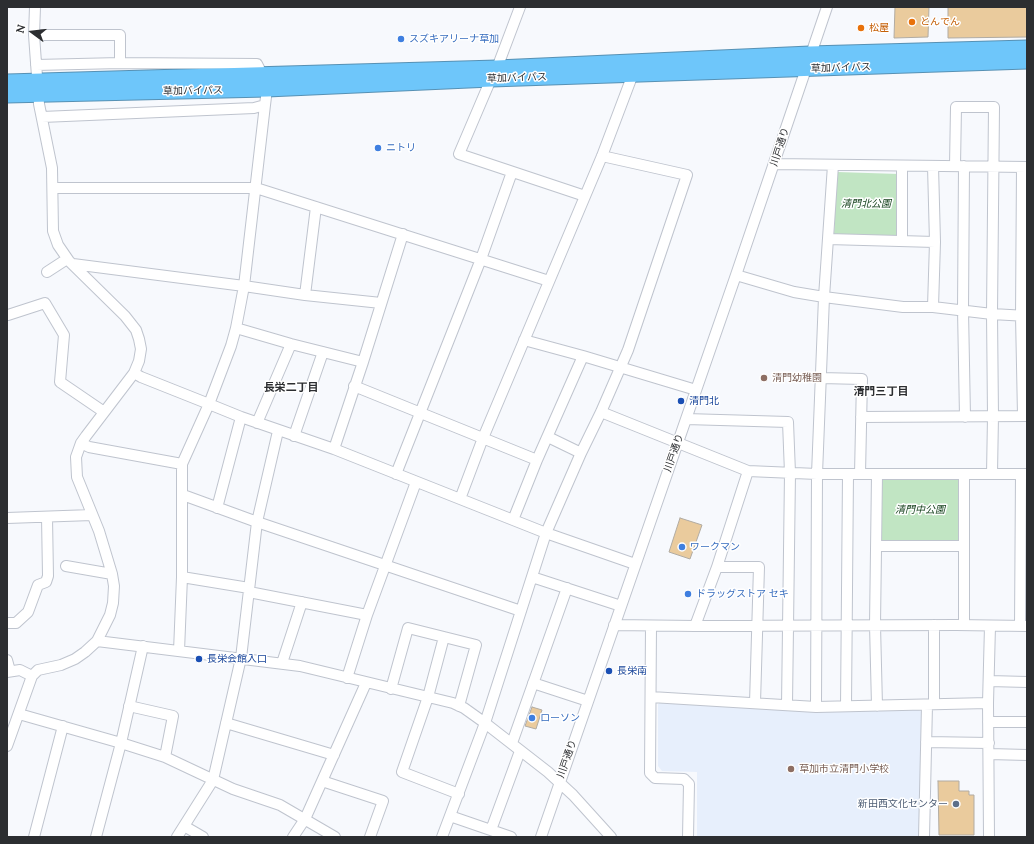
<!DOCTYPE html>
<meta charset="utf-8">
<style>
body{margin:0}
#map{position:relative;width:1034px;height:844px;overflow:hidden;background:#f7f9fd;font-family:Lora,serif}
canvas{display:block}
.frame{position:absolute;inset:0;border:8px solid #2c2e31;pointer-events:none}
.north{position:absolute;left:12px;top:12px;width:40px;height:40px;-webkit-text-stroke:3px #fff;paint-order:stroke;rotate:285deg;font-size:11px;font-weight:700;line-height:16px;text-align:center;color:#2c2e31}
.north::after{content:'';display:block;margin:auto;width:14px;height:18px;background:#2c2e31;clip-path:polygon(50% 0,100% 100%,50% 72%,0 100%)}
</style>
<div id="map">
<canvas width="1034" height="844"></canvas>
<div class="frame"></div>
<div class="north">N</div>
</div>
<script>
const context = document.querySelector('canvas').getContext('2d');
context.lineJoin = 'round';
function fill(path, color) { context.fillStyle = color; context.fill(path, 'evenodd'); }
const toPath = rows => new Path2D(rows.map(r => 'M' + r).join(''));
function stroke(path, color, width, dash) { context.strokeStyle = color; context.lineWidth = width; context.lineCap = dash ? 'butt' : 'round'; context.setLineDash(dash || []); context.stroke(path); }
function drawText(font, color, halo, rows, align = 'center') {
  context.font = font + ' Lora,"Noto Sans JP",serif'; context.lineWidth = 3; context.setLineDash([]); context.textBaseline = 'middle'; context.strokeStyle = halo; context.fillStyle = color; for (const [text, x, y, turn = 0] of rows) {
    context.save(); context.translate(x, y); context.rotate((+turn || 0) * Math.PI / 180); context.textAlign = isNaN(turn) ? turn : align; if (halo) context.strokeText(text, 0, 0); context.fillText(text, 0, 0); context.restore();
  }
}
fill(toPath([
 [662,701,919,710,922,712,921,837,697,837,697,772,662,771,658,766,658,704]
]), '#e7effc');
fill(toPath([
 [837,172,899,174,897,236,834,234],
 [880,478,958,479,960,543,880,543]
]), '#c1e5c3');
const building = toPath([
 [895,7,929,7,928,37,894,38,895,7],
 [948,7,1027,7,1027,37,948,38,948,7],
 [680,518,702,525,690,559,669,552,680,518],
 [532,707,542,710,536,729,525,726,532,707],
 [938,781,959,781,959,791,969,791,969,795,974,795,974,835,939,835,938,781]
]);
fill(building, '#eacb9d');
stroke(building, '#b1aba2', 1);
const minor = toPath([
 [520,7,497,68,491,79,459,154,585,196],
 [34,35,120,35,120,63],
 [36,65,120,63,257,64,263,76],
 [42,117,254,108,265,105,267,89],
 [774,164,1027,167],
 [955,166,956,107,994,107,992,314,993,416,992,474],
 [964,166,963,310,965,417],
 [1022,167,1021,316,1023,416],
 [53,188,256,188,549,281],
 [828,239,935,242],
 [902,241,902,166],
 [73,264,244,286,305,295,381,303],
 [47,272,67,259],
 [736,275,794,292,824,297,903,307,933,307,992,314,1027,316],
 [305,295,316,207],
 [933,307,935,242,933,166],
 [8,315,45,303,64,335,60,382,104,412],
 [236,328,291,344,363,362],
 [524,340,583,356,696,390],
 [134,373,141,377,209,404,241,417,334,449,546,533,635,564],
 [821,378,862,379,860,474],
 [354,386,537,460],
 [601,412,748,471,817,474,1027,474],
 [861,417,1027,416],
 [686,419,788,422,790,473,787,705],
 [257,423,291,344],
 [294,436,323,352],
 [548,437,581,453],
 [81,443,89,447,182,464],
 [334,449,363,362,403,234],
 [396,474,481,259,512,172],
 [183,495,257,522,521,611],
 [460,499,483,438,602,156,633,74],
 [217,508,241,417],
 [7,518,92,515],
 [513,520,537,460,583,356],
 [877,546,964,546],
 [66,566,112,574],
 [717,567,759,567,755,703],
 [182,577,249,588],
 [532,577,621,606],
 [249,592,367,615],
 [7,623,16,623,28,612,38,585,46,582,48,576,47,517],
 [614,625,695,626,956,625,1027,626],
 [934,625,934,704],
 [964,625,964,474],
 [651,626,650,773,655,778,684,779,689,784,688,837],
 [695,626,717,567,748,471],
 [1020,626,1021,474],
 [444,637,428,697,402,772,459,794],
 [97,641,300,666,453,703,464,708,485,723,548,772,573,795,611,837],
 [179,651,182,577,182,464,209,404,231,346,236,328,244,286,265,105],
 [7,660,10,671],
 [282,663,302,602],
 [7,672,20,670,32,676],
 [347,678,367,615,416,482],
 [989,681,1027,682],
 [533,683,588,701],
 [391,689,408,628,476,645,459,706],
 [651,697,816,707,988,703],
 [129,706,173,716,165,757],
 [846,706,848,474],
 [877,706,875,625,877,474],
 [816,707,817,474,824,297,833,165],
 [19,714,121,743,165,757,233,789,280,805,335,837],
 [988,722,1027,722],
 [226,723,334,755],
 [926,742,989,743],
 [512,743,567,588],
 [7,746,32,676,38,670,61,665,75,659,85,652,97,641,110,615,113,603,114,586,112,574,99,531,77,477,76,457,81,443,86,436,134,373,139,361,141,349,139,339,136,330,125,316,69,261,58,245,53,231,52,168,39,104,34,35,35,7],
 [989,754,1027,755],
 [322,781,383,801,370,837],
 [450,816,511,837],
 [184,826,203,837],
 [491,830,520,751],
 [34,837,63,726],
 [96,837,121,743,143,646],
 [177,837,213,780,241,658,257,522,278,431],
 [293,837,305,819,366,683],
 [442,837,485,723,546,533,581,453,601,412,628,350,687,175,602,156],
 [541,837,736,275,827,7],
 [924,837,927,705],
 [989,837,988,703,990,626]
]);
const highway = toPath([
 [7,82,497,68,810,54,1027,48],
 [7,95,267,89,491,79,1027,61]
]);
stroke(minor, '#bfc4ce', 12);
stroke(highway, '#5791b4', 17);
stroke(minor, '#fff', 10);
stroke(highway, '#6ec6fa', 15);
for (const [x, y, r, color] of [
 [912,22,4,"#e8710a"],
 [861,28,4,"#e8710a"],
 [401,39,4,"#3f7fe0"],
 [378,148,4,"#3f7fe0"],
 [764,378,4,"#8d6e63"],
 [681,401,4,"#1a4fb4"],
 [682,547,4,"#3f7fe0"],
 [688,594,4,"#3f7fe0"],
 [199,659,4,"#1a4fb4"],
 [609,671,4,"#1a4fb4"],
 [532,718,4,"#3f7fe0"],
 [791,769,4,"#8d6e63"],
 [956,804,4,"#5c6f8a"]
]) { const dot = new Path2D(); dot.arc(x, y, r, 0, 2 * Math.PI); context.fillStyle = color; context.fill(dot); stroke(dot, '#fff', 1.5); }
drawText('10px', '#c56008', '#fff', [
 ["とんでん",920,22],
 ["松屋",869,28]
], 'left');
drawText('10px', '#366cbe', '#fff', [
 ["スズキアリーナ草加",409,39],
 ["ニトリ",386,148],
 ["ワークマン",690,547],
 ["ドラッグストア セキ",696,594],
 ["ローソン",540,718]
], 'left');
drawText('10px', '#2c2e31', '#fff', [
 ["草加バイパス",841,68,-2],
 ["草加バイパス",517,78,-2],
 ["草加バイパス",193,91,-1],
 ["川戸通り",780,147,-72],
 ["川戸通り",674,453,-71],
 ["川戸通り",567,759,-71]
]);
drawText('italic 10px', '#0f3c17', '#fff', [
 ["清門北公園",866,204],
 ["清門中公園",920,510]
]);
drawText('10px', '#785e54', '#fff', [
 ["清門幼稚園",772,378],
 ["草加市立清門小学校",799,769]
], 'left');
drawText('10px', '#164399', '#fff', [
 ["清門北",689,401],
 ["長栄会館入口",207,659],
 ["長栄南",617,671]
], 'left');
drawText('10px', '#4e5e75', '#fff', [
 ["新田西文化センター",948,804]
], 'right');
drawText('bold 11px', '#2c2e31', '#fff', [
 ["長栄二丁目",291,388],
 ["清門三丁目",881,392]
]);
</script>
